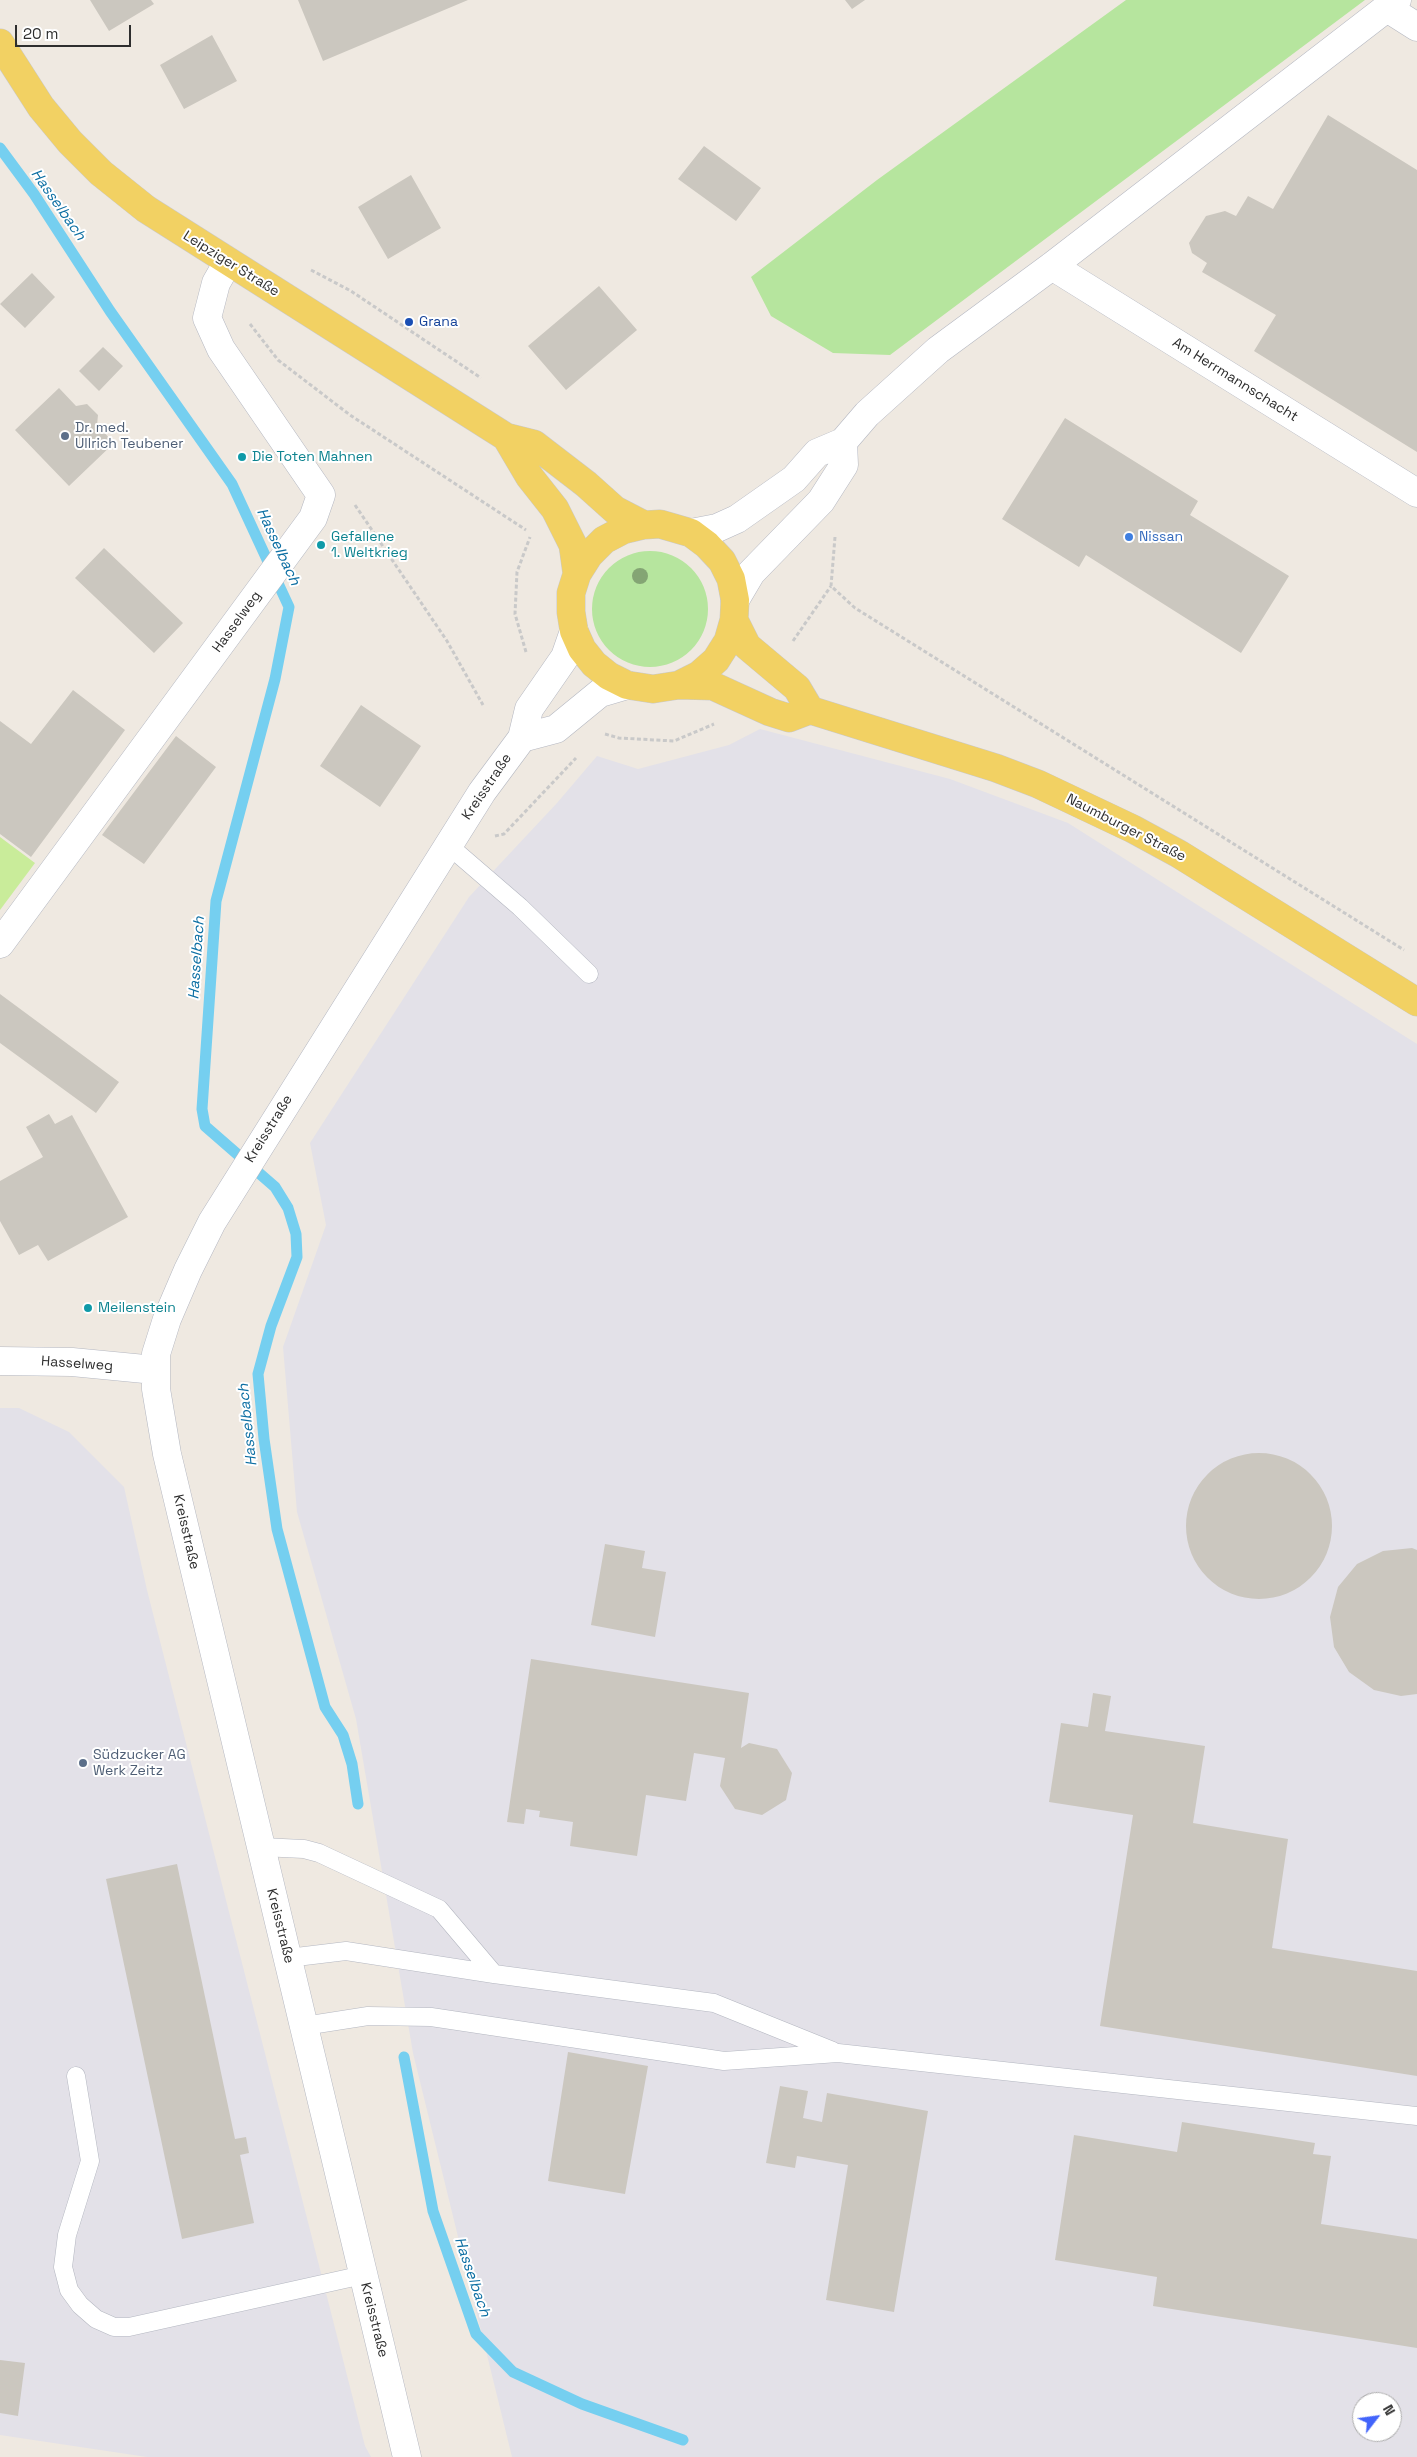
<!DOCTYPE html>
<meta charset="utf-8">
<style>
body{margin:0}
#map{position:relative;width:1417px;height:2457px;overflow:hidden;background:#efe9e1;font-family:"Space Grotesk",sans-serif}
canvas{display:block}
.north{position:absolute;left:1352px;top:2392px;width:50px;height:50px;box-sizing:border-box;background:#fff;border:1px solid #ababab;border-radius:50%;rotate:60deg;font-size:14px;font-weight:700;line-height:20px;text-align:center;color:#2e2e2e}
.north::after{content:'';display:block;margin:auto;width:18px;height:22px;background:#4264fb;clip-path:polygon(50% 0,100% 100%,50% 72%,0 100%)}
.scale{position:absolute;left:15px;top:25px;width:116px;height:22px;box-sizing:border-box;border:2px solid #2e2e2e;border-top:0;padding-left:6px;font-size:15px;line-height:18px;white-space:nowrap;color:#2e2e2e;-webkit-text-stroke:4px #fff;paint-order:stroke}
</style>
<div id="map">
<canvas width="1417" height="2457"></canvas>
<div class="north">N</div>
<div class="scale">20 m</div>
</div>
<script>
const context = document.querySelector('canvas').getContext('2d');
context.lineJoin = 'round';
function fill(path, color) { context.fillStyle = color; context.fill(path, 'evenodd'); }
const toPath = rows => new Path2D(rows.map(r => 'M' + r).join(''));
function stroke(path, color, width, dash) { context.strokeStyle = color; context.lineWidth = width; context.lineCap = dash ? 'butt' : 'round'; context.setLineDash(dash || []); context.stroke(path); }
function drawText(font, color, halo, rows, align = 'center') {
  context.font = font + ' "Space Grotesk",sans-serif'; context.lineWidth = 4; context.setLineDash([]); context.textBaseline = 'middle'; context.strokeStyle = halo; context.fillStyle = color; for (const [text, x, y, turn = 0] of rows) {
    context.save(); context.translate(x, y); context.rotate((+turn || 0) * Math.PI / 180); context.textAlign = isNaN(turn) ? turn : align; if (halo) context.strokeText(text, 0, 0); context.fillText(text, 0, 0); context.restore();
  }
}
fill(toPath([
 [760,729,950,779,1068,823,1417,1044,1417,2457,512,2457,413,2053,356,1719,297,1512,283,1347,326,1225,310,1143,469,897,557,803,597,756,638,769,729,745],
 [1362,2402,1392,2402,1392,2432,1362,2432],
 [0,1408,19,1408,69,1432,124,1487,147,1590,365,2446,371,2457,147,2457,0,2435]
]), '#e3e1e8');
fill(toPath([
 [1126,0,1365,0,890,355,833,353,771,316,751,277,877,180],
 '592 609a58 58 0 1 1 116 0a58 58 0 1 1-116 0Z'
]), '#b6e59e');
fill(toPath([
 [0,837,35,863,0,910]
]), '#c9ec9a');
stroke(toPath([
 [0,148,34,194,110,311,232,484,289,607,275,679,216,901,202,1109,205,1126,275,1187,288,1208,296,1234,297,1257,271,1326,258,1374,264,1439,277,1529,325,1707,343,1735,352,1764,358,1804],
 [404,2057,433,2211,476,2334,513,2372,582,2404,683,2440]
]), '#75cff0', 11);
fill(toPath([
 [90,0,151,0,154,4,109,31],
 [298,0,468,0,323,61],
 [845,0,865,0,852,9],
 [212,35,237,81,184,109,160,65],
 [1328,115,1417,170,1417,452,1254,351,1276,315,1202,272,1207,263,1192,253,1189,243,1206,216,1225,211,1236,216,1248,196,1273,209],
 [704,146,761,188,736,221,678,179],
 [411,175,441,228,388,259,358,207],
 [32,273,55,297,25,328,0,304],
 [599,286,637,330,566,390,528,346],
 [103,347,123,366,99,391,79,371],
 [59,388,76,406,87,404,98,415,97,425,114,443,69,486,15,430],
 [1065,418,1198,501,1190,515,1289,576,1241,653,1086,555,1079,567,1002,519],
 [104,548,183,623,154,653,75,578],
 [73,690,125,730,31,857,0,834,0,721,31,744],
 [361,705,421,746,380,807,320,766],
 [176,736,216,767,144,864,102,835],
 [0,994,119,1082,96,1113,0,1043],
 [49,1114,55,1124,72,1115,128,1217,48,1261,38,1245,19,1255,0,1221,0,1181,43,1157,26,1127],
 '1186 1526a73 73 0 1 1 146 0a73 73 0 1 1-146 0Z',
 [605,1544,645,1551,642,1568,666,1572,655,1637,591,1625],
 [1412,1548,1417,1550,1417,1694,1401,1696,1374,1690,1349,1672,1334,1647,1330,1617,1338,1587,1357,1564,1383,1551],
 [531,1659,749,1693,741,1748,749,1743,777,1749,792,1773,786,1800,762,1815,735,1809,720,1786,725,1758,694,1753,686,1801,646,1795,637,1856,570,1846,573,1822,539,1817,540,1811,526,1809,524,1824,507,1822],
 [1093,1693,1111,1696,1105,1731,1205,1746,1193,1823,1288,1839,1272,1948,1417,1971,1417,2076,1100,2026,1133,1815,1049,1802,1061,1723,1088,1727],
 [177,1864,235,2139,246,2137,249,2153,240,2155,254,2223,182,2239,106,1879],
 [568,2052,648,2066,625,2194,548,2181],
 [780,2086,808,2091,803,2118,822,2122,827,2093,928,2111,894,2312,826,2300,848,2165,797,2156,795,2168,766,2163],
 [1182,2122,1315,2143,1313,2154,1331,2156,1321,2224,1417,2239,1417,2348,1153,2306,1157,2277,1055,2260,1074,2135,1177,2152],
 [0,2360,25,2363,18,2416,0,2413]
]), '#cbc7bf');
const service = toPath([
 [448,845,520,907,589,974],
 [261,1847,304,1849,319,1853,439,1909,494,1974],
 [288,1958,346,1951,494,1974,714,2003,833,2051],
 [304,2026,368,2016,431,2017,724,2061,838,2053,1417,2116],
 [76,2076,90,2161,67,2235,63,2267,69,2290,80,2305,96,2319,114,2327,129,2327,363,2275]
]);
const minor = toPath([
 [1387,8,1417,27],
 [1052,266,1417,493],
 [691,533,717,528,737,519,794,479,817,453,843,442,867,414,938,350,1052,266,1397,0],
 [735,600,751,573,821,501,844,465,843,442],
 [0,944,313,518,321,495,221,349,207,318,216,283,228,262]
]);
const secondary = toPath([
 [522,738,556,729,600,693,627,685],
 [0,1361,72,1362,155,1370],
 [407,2457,167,1454,156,1389,156,1354,167,1319,188,1270,212,1222,482,792,522,738,529,709,565,657,574,631]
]);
const primary = toPath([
 [0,43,41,107,70,142,101,173,146,209,506,437,534,444,586,484,615,510,644,525],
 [506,437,529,476,555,509,573,545,577,574],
 [734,620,728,641,716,660,699,675,679,685,653,689,627,685,609,676,594,664,582,649,574,631,571,612,571,593,577,574,589,555,604,540,623,530,644,525,660,524,691,533,707,545,722,561,731,579,735,600,734,620,747,646,797,688,810,710],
 [679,685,713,686,770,712,789,718,810,710,996,768,1038,784,1133,829,1179,854,1417,1002]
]);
stroke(service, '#b4b7c1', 19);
stroke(minor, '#b4b7c1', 29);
stroke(secondary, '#b4b7c1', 29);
stroke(primary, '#c9c9c9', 29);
stroke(toPath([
 [311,270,351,291,481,378],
 [250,324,278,360,350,415,526,530],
 [355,505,447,641,483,705],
 [835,537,831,586,855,608,1404,950],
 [793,641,831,586],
 [526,652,515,614,517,572,530,537],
 [605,734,619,738,674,741,714,724],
 [495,836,504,834,576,758]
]), '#c9c9c9', 3, [4, 2.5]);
stroke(service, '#fff', 18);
stroke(minor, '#fff', 28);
stroke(secondary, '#fff', 28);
stroke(primary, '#f2d163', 28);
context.fillStyle = '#84a574';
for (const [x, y] of [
 [640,576]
]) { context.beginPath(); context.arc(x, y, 8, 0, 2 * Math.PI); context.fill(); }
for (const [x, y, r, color] of [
 [409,322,5,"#1a4fb4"],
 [65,436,5,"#5c6f8a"],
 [242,457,5,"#0f9aa8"],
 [1129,537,5,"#3f7fe0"],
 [321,545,5,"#0f9aa8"],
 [88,1308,5,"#0f9aa8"],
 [83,1763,5,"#5c6f8a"]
]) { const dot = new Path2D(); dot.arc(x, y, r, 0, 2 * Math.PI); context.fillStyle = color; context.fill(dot); stroke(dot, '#fff', 2); }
drawText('14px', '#2e2e2e', '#fff', [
 ["Leipziger Straße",231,264,32],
 ["Am Herrmannschacht",1235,380,32],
 ["Hasselweg",237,622,-54],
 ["Kreisstraße",487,787,-56],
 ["Naumburger Straße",1126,828,27],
 ["Kreisstraße",269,1129,-58],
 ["Hasselweg",77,1364,4],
 ["Kreisstraße",186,1532,77],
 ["Kreisstraße",280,1926,76],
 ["Kreisstraße",374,2320,76]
]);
drawText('14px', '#164399', '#fff', [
 ["Grana",419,322]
], 'left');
drawText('14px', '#4e5e75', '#fff', [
 ["Dr. med.",75,428],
 ["Ullrich Teubener",75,444],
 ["Südzucker AG",93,1755],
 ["Werk Zeitz",93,1771]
], 'left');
drawText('14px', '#0d838f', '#fff', [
 ["Die Toten Mahnen",252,457],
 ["Gefallene",331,537],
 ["1. Weltkrieg",331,553],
 ["Meilenstein",98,1308]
], 'left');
drawText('14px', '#366cbe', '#fff', [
 ["Nissan",1139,537]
], 'left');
drawText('italic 15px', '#0d6fa3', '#fff', [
 ["Hasselbach",58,205,55],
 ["Hasselbach",278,547,65],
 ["Hasselbach",197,958,-86],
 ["Hasselbach",248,1425,-96],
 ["Hasselbach",472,2277,71]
]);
</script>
